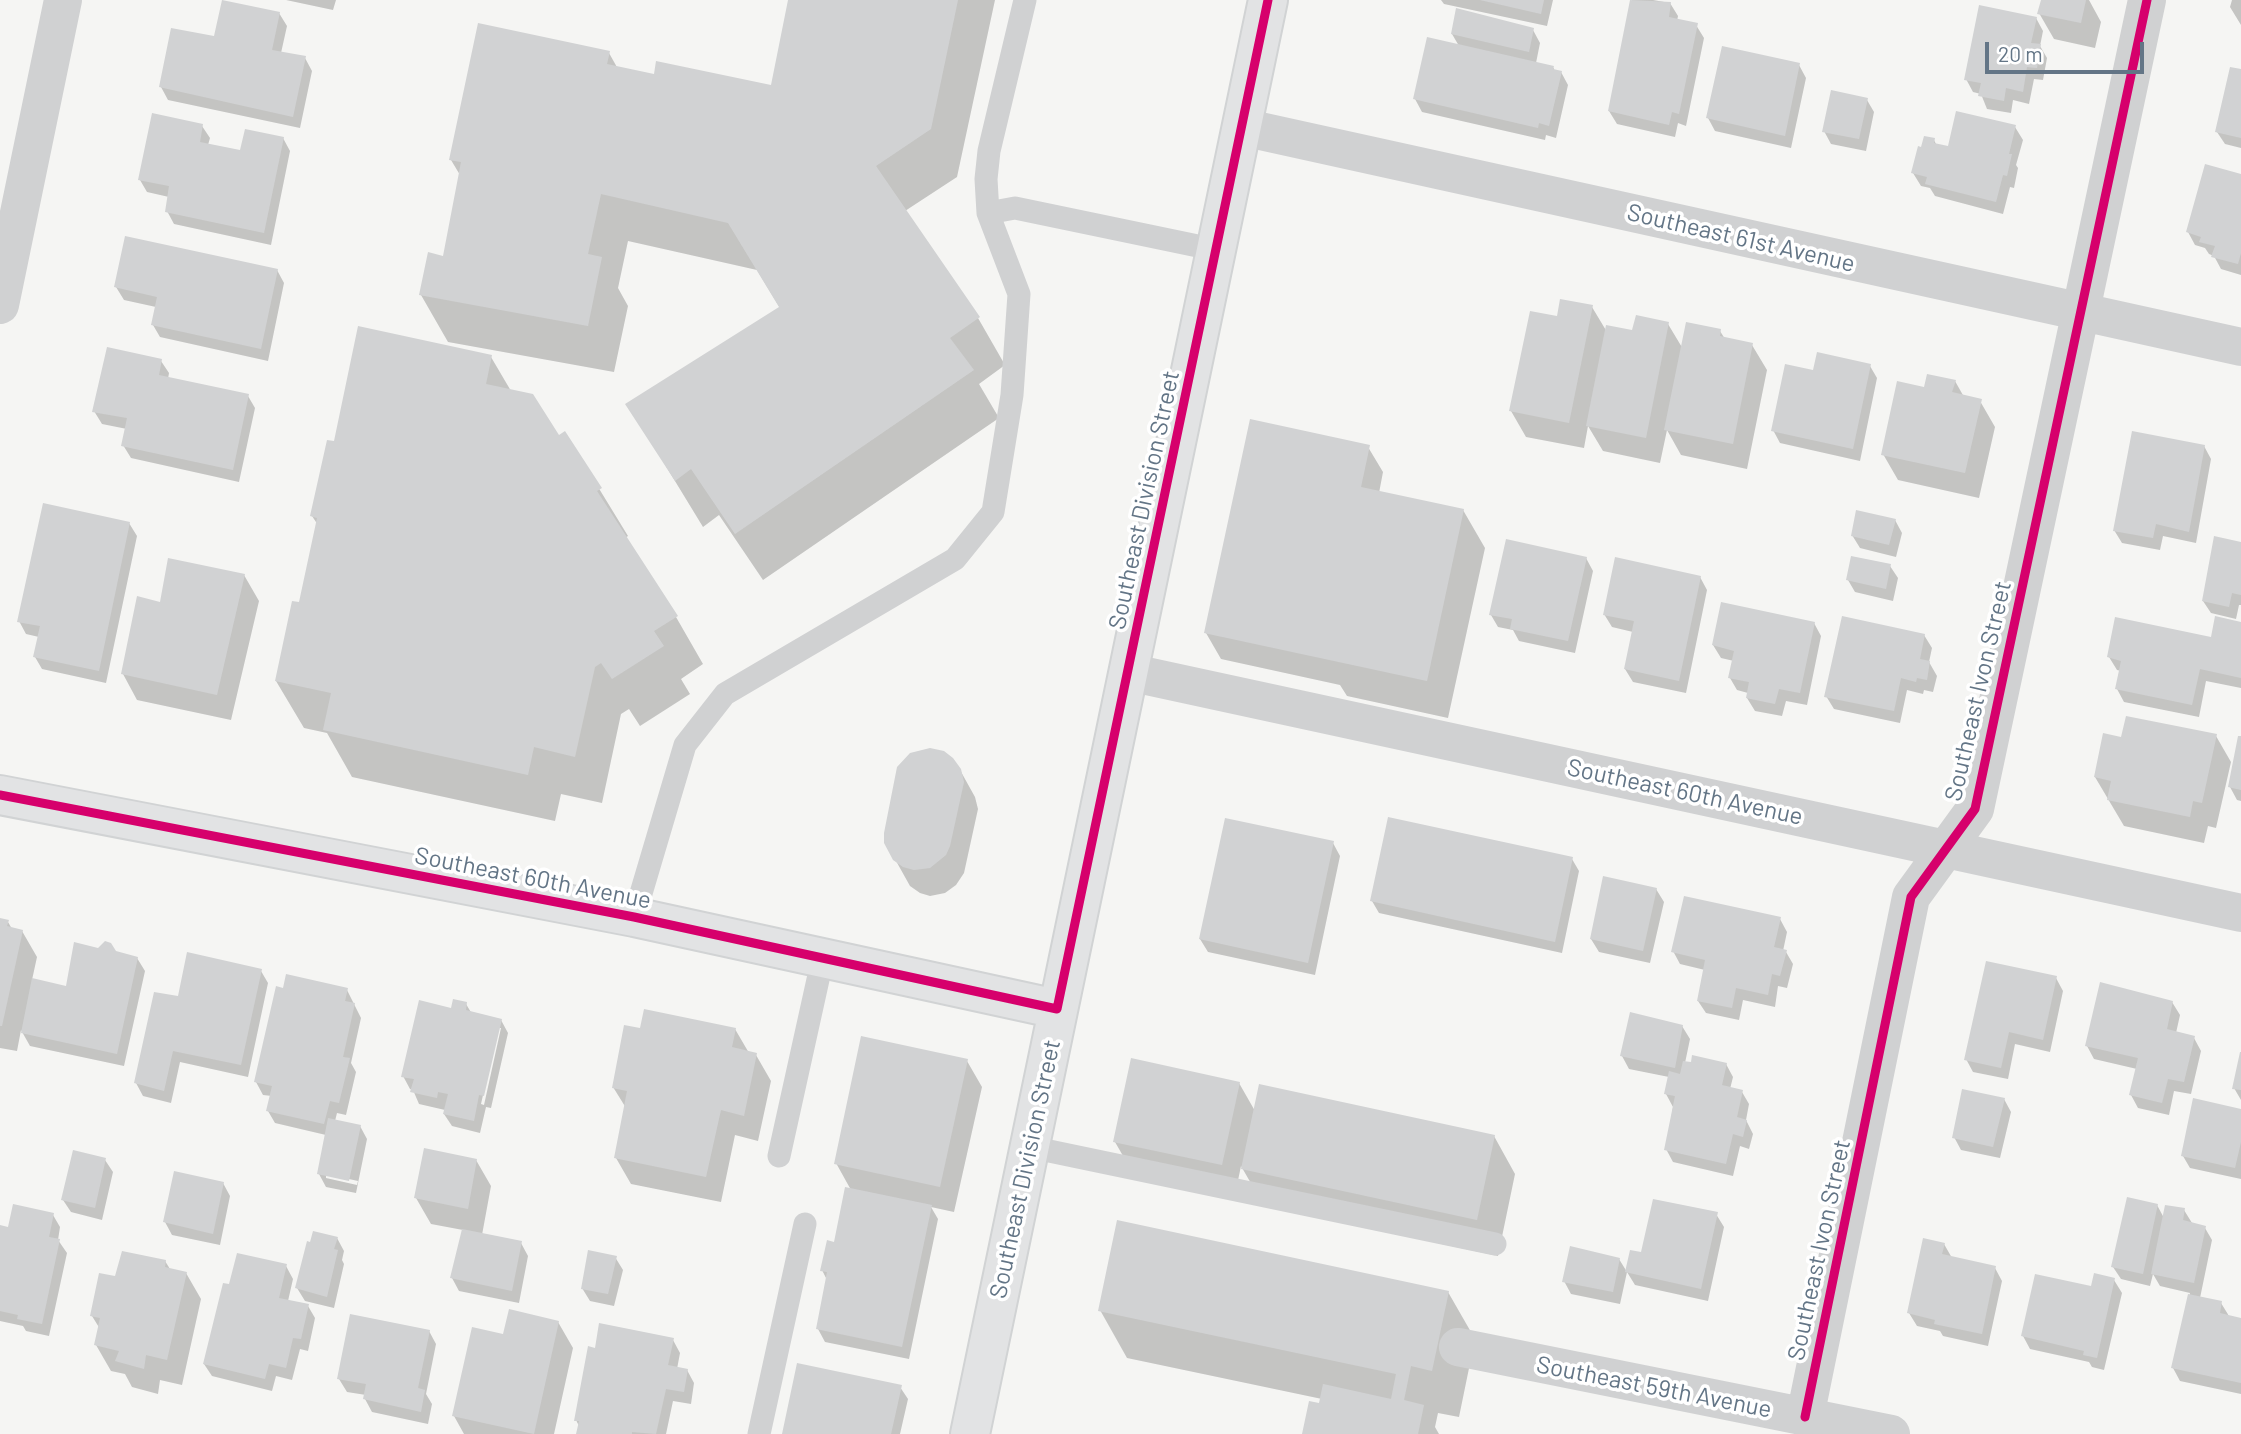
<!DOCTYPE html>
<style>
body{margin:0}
#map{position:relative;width:2241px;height:1434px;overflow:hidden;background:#f5f5f3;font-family:Barlow,sans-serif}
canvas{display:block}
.scale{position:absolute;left:1985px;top:42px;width:159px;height:32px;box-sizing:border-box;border:4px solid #637586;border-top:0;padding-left:9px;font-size:21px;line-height:24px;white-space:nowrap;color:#637586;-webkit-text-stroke:5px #fff;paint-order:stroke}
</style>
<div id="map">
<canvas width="2241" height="1434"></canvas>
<div class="scale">20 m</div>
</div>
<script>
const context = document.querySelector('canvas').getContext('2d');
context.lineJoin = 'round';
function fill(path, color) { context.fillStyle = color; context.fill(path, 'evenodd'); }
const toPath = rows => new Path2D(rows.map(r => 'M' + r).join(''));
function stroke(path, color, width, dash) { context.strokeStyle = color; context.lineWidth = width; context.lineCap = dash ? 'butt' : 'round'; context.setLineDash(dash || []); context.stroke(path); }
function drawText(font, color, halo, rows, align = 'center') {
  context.font = font + ' Barlow,sans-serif'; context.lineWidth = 7; context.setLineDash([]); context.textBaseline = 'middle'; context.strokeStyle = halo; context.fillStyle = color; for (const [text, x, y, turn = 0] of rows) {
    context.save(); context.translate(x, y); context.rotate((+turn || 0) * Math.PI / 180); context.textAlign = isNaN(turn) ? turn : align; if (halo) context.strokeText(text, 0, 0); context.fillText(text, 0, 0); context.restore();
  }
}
fill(toPath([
 [286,0,336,0,333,10],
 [790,0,995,0,957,177,905,211,978,318,1005,365,979,384,999,418,763,580,719,515,703,527,628,404,780,308,757,270,628,241,618,288,628,306,614,372,448,342,421,295,444,258,460,175,451,160,609,53,618,69,655,76,772,87],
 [1441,0,1553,0,1547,26,1444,4],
 [1632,0,1653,0,1670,3,1678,16,1677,21,1696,25,1704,38,1686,126,1678,123,1675,137,1617,124,1609,111],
 [2043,0,2089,0,2101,22,2095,48,2054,39,2039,13],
 [2232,0,2241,0,2241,25,2230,7],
 [279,13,287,26,281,53,305,58,312,71,300,128,168,100,161,87,215,38],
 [2036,18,2043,31,2040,46,2047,58,2043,80,2034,79,2029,104,2013,100,2011,113,1987,109,1981,94,1973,92,1966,79],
 [1533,30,1540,43,1536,63,1553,67,1555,71,1561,72,1568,85,1556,138,1546,135,1545,140,1422,112,1415,99,1459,46,1452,34],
 [1799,65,1806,78,1791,148,1715,131,1708,118],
 [2241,71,2241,148,2225,144,2217,132],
 [1867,100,1874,112,1866,151,1831,144,1824,131],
 [202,126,210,138,208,145,242,152,283,138,290,151,271,245,174,224,167,211,169,197,147,192,140,180],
 [2015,127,2023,140,2016,165,2018,168,2014,188,2010,187,2003,214,1935,196,1930,188,1921,186,1913,173,1934,140,1937,146,1949,148],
 [2241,176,2241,275,2221,269,2214,256,2209,254,2205,248,2195,245,2188,232],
 [277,270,284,283,268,361,160,337,153,325,156,307,124,300,116,287],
 [1592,307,1607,332,1634,332,1668,324,1683,349,1720,331,1725,339,1752,345,1767,370,1747,469,1681,455,1667,430,1660,463,1603,451,1588,426,1584,448,1526,437,1511,411,1558,319],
 [491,357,511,391,558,437,565,433,628,536,625,538,676,617,703,664,681,679,690,694,640,726,629,709,621,714,602,803,561,794,555,821,352,777,327,733,304,728,276,681,301,604,318,525,312,516,336,444],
 [161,361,169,373,168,379,248,396,255,408,239,482,131,458,123,445,127,429,102,424,94,411],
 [1870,366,1877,378,1860,461,1780,443,1773,430,1815,373],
 [1955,381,1964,397,1980,401,1995,427,1979,498,1898,480,1883,454,1925,389],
 [2204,446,2211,459,2196,543,2163,536,2160,550,2122,543,2114,530],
 [1368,447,1383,472,1379,493,1463,510,1485,548,1448,718,1347,696,1340,685,1221,659,1206,633],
 [1895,520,1902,533,1896,557,1860,548,1852,535],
 [129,523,137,536,106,683,42,669,35,657,39,637,26,634,19,621],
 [2241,543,2241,605,2239,605,2236,619,2211,613,2203,601],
 [1586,558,1593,571,1575,653,1519,641,1513,630,1498,627,1491,615],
 [1890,566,1898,578,1893,601,1855,592,1848,580],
 [244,575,259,601,231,720,137,700,123,674,161,604],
 [1700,577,1707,590,1686,693,1633,682,1625,669,1633,632,1612,627,1604,614],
 [1814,623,1821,636,1807,705,1786,701,1782,716,1755,711,1747,698,1748,693,1737,690,1730,678,1734,661,1721,658,1713,645],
 [2241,624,2241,688,2206,681,2199,717,2124,702,2117,689,2121,671,2117,670,2109,657,2212,639],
 [1924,635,1932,648,1929,662,1937,676,1933,692,1924,690,1923,694,1907,690,1900,723,1834,709,1826,696],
 [2216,736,2231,762,2216,828,2208,826,2204,843,2124,826,2095,777,2123,739],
 [2241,738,2241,801,2237,800,2230,787],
 [960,770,975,797,978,809,964,873,956,885,945,893,930,896,920,893,910,886,886,843],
 [1333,843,1340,856,1315,975,1208,952,1200,939],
 [1572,859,1579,871,1562,953,1379,913,1372,901],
 [1656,889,1664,902,1650,963,1599,952,1591,939],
 [1780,919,1787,932,1783,951,1786,952,1793,964,1787,988,1778,986,1775,1007,1743,1000,1739,1020,1706,1013,1698,1001,1705,970,1680,964,1673,951],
 [0,920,8,922,12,929,22,931,37,957,32,980,68,988,115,953,137,958,145,971,124,1066,30,1046,21,1030,17,1051,0,1048],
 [261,971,268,983,248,1077,180,1062,171,1103,143,1096,136,1083,179,998],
 [2056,978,2063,991,2050,1052,2015,1044,2008,1079,1973,1072,1966,1059],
 [347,990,361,1018,351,1063,356,1072,346,1115,337,1113,335,1121,360,1126,367,1139,356,1193,326,1187,319,1174,326,1135,275,1123,268,1111,272,1096,263,1095,256,1082],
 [326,1174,358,1181,357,1185,326,1178],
 [2172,1002,2180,1015,2176,1033,2194,1038,2201,1051,2191,1094,2174,1091,2169,1115,2138,1108,2131,1095,2137,1069,2094,1059,2087,1046],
 [466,1004,472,1014,501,1020,508,1033,491,1108,486,1107,480,1133,452,1126,444,1114,445,1110,419,1104,413,1090,410,1089,403,1076,452,1011],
 [498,1028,501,1028,484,1105,481,1104],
 [1682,1026,1690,1039,1685,1063,1726,1064,1733,1077,1730,1089,1742,1092,1749,1104,1746,1120,1753,1134,1749,1149,1740,1146,1733,1176,1673,1162,1666,1149,1673,1107,1666,1094,1669,1077,1629,1069,1622,1056],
 [735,1029,749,1053,756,1055,771,1081,758,1141,735,1135,721,1202,631,1184,616,1158,626,1108,613,1087,642,1031],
 [2241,1055,2241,1100,2234,1088],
 [967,1061,982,1087,954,1212,931,1207,938,1219,909,1359,825,1342,818,1329,827,1280,822,1270,836,1244,851,1190,836,1163],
 [1239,1083,1255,1111,1494,1136,1515,1174,1498,1256,1264,1206,1241,1166,1236,1190,1130,1168,1115,1142],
 [2004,1099,2011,1112,2000,1158,1961,1150,1954,1137],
 [2241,1111,2241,1179,2190,1168,2183,1156],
 [105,1160,113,1172,102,1220,71,1212,63,1200],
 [476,1160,491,1186,482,1235,521,1243,528,1256,519,1303,459,1291,452,1278,463,1230,431,1224,416,1198],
 [223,1183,230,1196,220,1245,172,1235,165,1222],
 [2157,1205,2164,1218,2184,1210,2192,1223,2205,1228,2212,1240,2200,1298,2221,1303,2229,1316,2241,1320,2241,1394,2180,1381,2173,1368,2190,1293,2160,1286,2153,1274,2150,1286,2121,1279,2113,1267],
 [1716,1214,1724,1227,1708,1301,1635,1285,1627,1272,1642,1254],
 [53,1215,60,1227,58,1240,67,1253,49,1336,26,1331,23,1326,0,1321,0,1227,9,1229],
 [337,1238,344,1251,342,1260,344,1264,334,1308,305,1301,297,1288],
 [1944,1244,1952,1258,1995,1268,2002,1281,1988,1346,1943,1336,1940,1331,1917,1326,1909,1313],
 [615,1257,623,1270,614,1306,590,1301,582,1288],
 [1619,1259,1627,1272,1620,1304,1571,1294,1564,1281],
 [165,1261,170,1269,186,1273,201,1299,182,1385,160,1380,158,1394,132,1387,125,1374,111,1371,96,1345,100,1329,92,1316,117,1278],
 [286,1266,293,1279,288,1301,308,1306,315,1318,308,1351,300,1349,292,1380,276,1376,272,1391,212,1376,204,1364],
 [2114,1280,2122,1293,2104,1370,2092,1367,2089,1362,2030,1349,2023,1336,2092,1288],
 [1448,1292,1475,1339,1459,1417,1438,1413,1435,1427,1439,1434,1304,1434,1322,1399,1127,1358,1100,1310],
 [558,1322,573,1348,554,1434,464,1434,454,1416,505,1336],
 [429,1331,436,1344,426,1394,432,1404,428,1424,372,1412,365,1399,366,1395,347,1392,339,1379],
 [673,1340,680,1353,677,1369,687,1370,694,1383,691,1404,673,1401,666,1434,578,1434,579,1426,576,1420,597,1350],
 [900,1387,908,1399,900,1434,784,1434]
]), '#0003');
fill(toPath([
 [222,0,280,12,272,50,306,56,293,117,159,87,171,28,214,36],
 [788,0,958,0,931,129,876,166,980,317,950,338,974,370,735,534,691,469,675,481,625,404,779,307,728,223,601,194,588,254,602,257,588,326,419,295,428,252,443,256,461,162,449,160,478,23,610,51,607,64,654,74,656,61,771,85],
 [1480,0,1544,0,1541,14],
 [1630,0,1671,2,1669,17,1698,23,1679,114,1672,112,1669,125,1608,111],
 [2041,0,2086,0,2081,23,2037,14],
 [1979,5,2037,17,2031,43,2041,44,2037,68,2027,67,2023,92,2006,88,2004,101,1978,96,1981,83,1964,80],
 [1456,8,1534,28,1529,52,1451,34],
 [1427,37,1554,66,1553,69,1562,71,1549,126,1539,123,1538,128,1413,99],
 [1722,46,1800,63,1785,136,1706,118],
 [2230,67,2241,69,2241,138,2215,132],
 [1831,90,1868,98,1859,139,1822,132],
 [1956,111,2016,125,2009,154,2012,154,2007,176,2003,175,1996,202,1925,184,1927,177,1911,173,1918,146,1921,147,1924,136,1935,138,1934,143,1948,146],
 [152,113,203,124,200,142,240,150,245,129,284,137,264,233,165,212,169,186,138,180],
 [2205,164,2241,174,2241,253,2238,264,2211,257,2215,246,2199,242,2201,237,2186,232],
 [125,236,278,269,261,349,151,325,157,297,114,287],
 [1560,299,1593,305,1569,423,1509,411,1530,311,1557,316],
 [1636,315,1669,322,1646,438,1586,426,1606,325,1632,330],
 [1686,322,1721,329,1720,336,1753,343,1733,444,1664,430],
 [358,326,492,355,486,384,533,394,559,435,565,431,602,488,597,491,678,616,654,631,664,646,612,679,601,663,595,667,575,757,534,747,528,775,323,730,331,693,275,681,292,601,299,602,317,518,310,516,327,440,334,441],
 [107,347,162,359,159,375,249,394,233,470,121,446,127,418,92,412],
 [1817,352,1871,364,1853,449,1771,431,1785,364,1813,370],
 [1927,374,1956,380,1952,392,1982,399,1965,473,1881,455,1897,381,1924,387],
 [1250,419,1370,445,1361,487,1464,509,1427,681,1204,633],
 [2132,431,2205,445,2189,532,2156,524,2153,538,2113,531],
 [43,503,130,522,99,671,33,657,40,626,17,622],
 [1856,510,1896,519,1889,545,1851,536],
 [2214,536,2241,542,2241,595,2232,593,2229,607,2202,601],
 [1506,539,1587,557,1568,641,1510,629,1512,619,1489,615],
 [1851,556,1891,564,1886,589,1846,580],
 [1615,557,1701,576,1679,681,1624,669,1634,621,1603,615],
 [168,558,245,574,217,695,121,674,137,596,160,602],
 [1721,602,1815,622,1800,693,1779,689,1775,704,1746,698,1749,682,1728,678,1734,651,1712,645],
 [1842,616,1925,634,1920,659,1930,661,1927,680,1917,678,1916,682,1901,678,1894,711,1824,697],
 [2215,616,2241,622,2241,678,2200,669,2192,705,2115,689,2121,661,2107,657,2115,617,2211,637],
 [2126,716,2217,734,2202,803,2193,801,2190,817,2107,800,2111,781,2094,777,2103,733,2121,737],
 [2238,736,2241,736,2241,790,2228,787],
 [930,748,944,751,953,758,961,769,964,782,950,846,946,855,930,868,914,870,903,867,893,860,884,843,884,833,897,767,910,753],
 [1388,817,1573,857,1555,942,1370,901],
 [1225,818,1334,841,1308,963,1199,939],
 [1603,876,1657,888,1643,951,1590,939],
 [1684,896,1781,917,1774,947,1787,950,1780,976,1772,974,1768,995,1736,988,1732,1008,1697,1001,1705,960,1671,952],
 [0,918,9,920,7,926,23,930,2,1026,0,1026],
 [105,941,111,943,116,951,138,957,117,1054,21,1033,32,978,66,986,74,942,98,948],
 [187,952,262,969,241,1065,173,1051,164,1091,134,1083,154,992,178,996],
 [1986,961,2057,976,2043,1040,2009,1032,2001,1068,1964,1060],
 [286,974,348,988,345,1001,355,1003,343,1057,350,1058,339,1103,330,1101,324,1124,266,1111,272,1086,254,1082,276,986,283,988],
 [2100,982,2173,1001,2167,1029,2195,1036,2184,1082,2168,1079,2162,1103,2129,1095,2138,1058,2085,1046],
 [453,999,467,1002,466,1010,502,1019,484,1096,479,1095,474,1121,443,1114,448,1094,438,1092,437,1098,410,1092,414,1079,401,1077,419,1000,451,1008],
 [644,1009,736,1028,732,1047,757,1053,744,1116,721,1110,706,1177,614,1158,627,1091,612,1088,624,1025,640,1028],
 [1630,1012,1683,1025,1675,1068,1620,1056],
 [861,1036,968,1059,940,1187,834,1164],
 [2240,1052,2241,1052,2241,1090,2232,1089],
 [1692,1055,1727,1063,1722,1085,1743,1090,1737,1117,1747,1120,1743,1137,1733,1134,1726,1164,1664,1150,1675,1096,1664,1094,1669,1071,1680,1074,1683,1061,1691,1062],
 [1131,1058,1240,1082,1222,1165,1113,1142],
 [1259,1084,1495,1135,1477,1220,1241,1169],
 [1962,1089,2005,1098,1993,1147,1952,1138],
 [2193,1098,2241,1109,2241,1142,2235,1168,2181,1156],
 [328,1118,361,1125,349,1181,317,1174],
 [424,1148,477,1159,468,1209,414,1198],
 [73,1150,106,1158,95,1208,61,1200],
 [174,1171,224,1182,213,1234,163,1222],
 [845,1187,932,1205,902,1347,816,1329,827,1272,820,1271,827,1240,834,1242],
 [2127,1197,2158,1204,2143,1274,2111,1267],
 [1653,1199,1718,1212,1701,1289,1625,1272,1630,1250,1641,1252],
 [13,1204,54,1213,49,1237,60,1239,42,1324,17,1319,18,1315,0,1311,0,1225,8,1227],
 [2165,1205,2185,1208,2183,1220,2206,1226,2194,1283,2151,1274],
 [1117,1220,1449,1291,1432,1371,1411,1366,1404,1400,1424,1405,1418,1434,1302,1434,1309,1401,1319,1403,1323,1384,1391,1399,1396,1374,1098,1311],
 [462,1229,522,1241,512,1291,450,1278],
 [313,1231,338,1237,334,1249,338,1250,327,1297,295,1288,307,1241,310,1242],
 [1923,1238,1945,1243,1942,1254,1996,1266,1982,1334,1934,1324,1935,1320,1907,1313],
 [1570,1246,1620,1258,1613,1292,1562,1282],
 [588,1250,617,1256,608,1294,581,1289],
 [122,1251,166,1260,165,1267,187,1272,167,1360,146,1355,144,1369,115,1361,119,1351,94,1345,100,1318,90,1316,99,1273,115,1276],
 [237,1253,287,1264,279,1298,309,1304,301,1339,293,1338,286,1368,269,1364,265,1379,203,1364,223,1283,229,1284],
 [2094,1273,2115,1278,2097,1358,2083,1355,2084,1351,2021,1336,2035,1274,2091,1286],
 [2188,1294,2222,1301,2220,1313,2241,1318,2241,1383,2171,1368],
 [509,1309,559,1321,534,1434,452,1416,472,1327,503,1334],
 [350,1314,430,1330,418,1388,425,1390,421,1412,363,1399,366,1384,337,1379],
 [599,1323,674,1338,668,1365,688,1369,684,1392,666,1389,656,1434,632,1432,632,1434,576,1434,579,1421,574,1421,588,1346,595,1348],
 [797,1363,902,1385,891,1434,782,1434]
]), '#d1d2d3');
const secondary = toPath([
 [0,795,634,917,1057,1009],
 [970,1434,1268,0]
]);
stroke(secondary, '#d1d3d4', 42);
stroke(toPath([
 [988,213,1015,208,1217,250],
 [634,917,685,745,725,694,955,559,993,512,1012,395,1019,294,988,213,986,179,989,151,1025,0],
 [1030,1147,1495,1244],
 [779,1156,823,957],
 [759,1434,805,1224]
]), '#d0d1d2', 23);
stroke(toPath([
 [1242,127,2241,347],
 [0,305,63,0],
 [1128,672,2241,913],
 [1458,1347,1891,1434],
 [1805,1417,1911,897,1975,809,2147,0]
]), '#d0d1d2', 38);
stroke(secondary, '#e2e3e4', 38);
stroke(toPath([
 [0,795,634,917,1057,1009,1268,0],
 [1805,1417,1911,897,1975,809,2147,0]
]), '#d6006c', 9);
drawText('24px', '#637586', '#fff', [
 ["Southeast 61st Avenue",1741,238,13],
 ["Southeast Division Street",1144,500,-78],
 ["Southeast Ivon Street",1978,691,-77],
 ["Southeast 60th Avenue",1685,792,12],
 ["Southeast 60th Avenue",533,878,11],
 ["Southeast Division Street",1025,1169,-78],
 ["Southeast Ivon Street",1819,1250,-78],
 ["Southeast 59th Avenue",1654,1387,11]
]);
</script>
